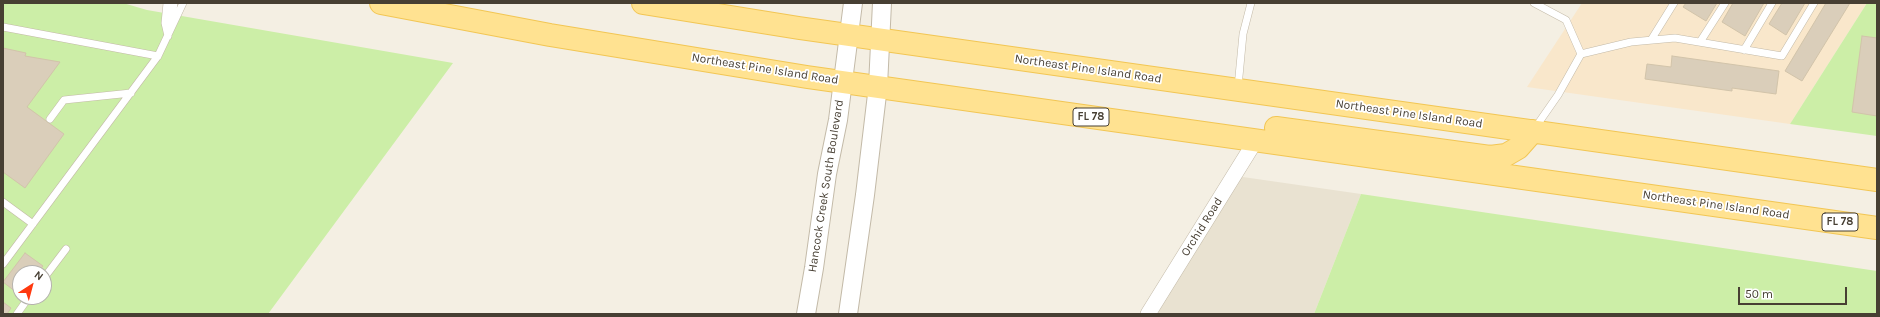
<!DOCTYPE html>
<style>
body{margin:0}
#map{position:relative;width:1880px;height:317px;overflow:hidden;background:#f4efe3;font-family:Karla,sans-serif}
canvas{display:block}
.frame{position:absolute;inset:0;border:4px solid #473f33;pointer-events:none}
.north{position:absolute;left:12px;top:265px;width:40px;height:40px;box-sizing:border-box;background:#fff;border:1px solid #b5b2ad;border-radius:50%;rotate:36deg;font-size:11px;font-weight:700;line-height:16px;text-align:center;color:#473f33}
.north::after{content:'';display:block;margin:auto;width:14px;height:18px;background:#ff390f;clip-path:polygon(50% 0,100% 100%,50% 72%,0 100%)}
.scale{position:absolute;left:1738px;top:287px;width:109px;height:18px;box-sizing:border-box;border:2px solid #473f33;border-top:0;padding-left:5px;font-size:12px;line-height:14px;white-space:nowrap;color:#473f33;-webkit-text-stroke:3px #fff;paint-order:stroke}
</style>
<div id="map">
<canvas width="1880" height="317"></canvas>
<div class="frame"></div>
<div class="north">N</div>
<div class="scale">50 m</div>
</div>
<script>
const context = document.querySelector('canvas').getContext('2d');
context.lineJoin = 'round';
function fill(path, color) { context.fillStyle = color; context.fill(path, 'evenodd'); }
const toPath = rows => new Path2D(rows.map(r => 'M' + r).join(''));
function stroke(path, color, width, dash) { context.strokeStyle = color; context.lineWidth = width; context.lineCap = dash ? 'butt' : 'round'; context.setLineDash(dash || []); context.stroke(path); }
function drawText(font, color, halo, rows, align = 'center') {
  context.font = font + ' Karla,sans-serif'; context.lineWidth = 3.5; context.setLineDash([]); context.textBaseline = 'middle'; context.strokeStyle = halo; context.fillStyle = color; for (const [text, x, y, turn = 0] of rows) {
    context.save(); context.translate(x, y); context.rotate((+turn || 0) * Math.PI / 180); context.textAlign = isNaN(turn) ? turn : align; if (halo) context.strokeText(text, 0, 0); context.fillText(text, 0, 0); context.restore();
  }
}
fill(toPath([
 [1236,176,1361,194,1314,314,1150,314]
]), '#e9e2d1');
fill(toPath([
 [1582,3,1867,3,1790,124,1527,87]
]), '#f9e7cb');
fill(toPath([
 [3,3,123,3,147,10,453,63,268,314,3,314],
 [20,273,44,273,44,297,20,297],
 [1867,3,1877,3,1877,136,1790,124],
 [1361,194,1877,271,1877,314,1314,314]
]), '#cceea7');
const building = toPath([
 [1686,3,1717,3,1706,21,1683,7,1686,3],
 [1733,3,1764,3,1745,36,1722,22,1733,3],
 [1782,3,1805,3,1786,35,1769,24,1782,3],
 [1826,3,1850,3,1802,81,1785,71,1826,3],
 [1862,36,1877,38,1877,116,1852,112,1862,36],
 [3,48,26,53,25,56,60,62,27,107,64,134,25,188,3,172,3,48],
 [1672,56,1779,71,1776,94,1732,88,1732,91,1645,79,1647,64,1671,67,1672,56],
 [25,253,43,266,37,273,20,273,20,295,3,282,25,253],
 [3,302,11,308,7,314,3,314,3,302]
]);
fill(building, '#daceba');
stroke(building, '#d2c4aa', 1);
const service = toPath([
 [167,3,165,23,168,36],
 [1534,3,1566,20,1581,54,1558,95,1535,128],
 [171,23,174,3],
 [3,27,158,56],
 [1651,40,1674,3],
 [1700,42,1725,3],
 [1744,50,1772,3],
 [1581,54,1631,42,1675,38,1782,56,1814,3],
 [1238,87,1243,34,1251,3],
 [50,119,64,100,131,93],
 [3,202,33,224],
 [3,264,158,56,183,3],
 [44,278,66,249],
 [17,314,29,297]
]);
const minor = toPath([
 [1148,314,1256,140]
]);
const tertiary = toPath([
 [806,314,814,268,827,174,838,120,853,3],
 [848,314,865,195,878,86,882,3]
]);
const primary = toPath([
 [381,3,550,35,807,77,1877,228],
 [643,3,799,28,1877,180],
 [1276,128,1490,157,1506,155,1518,148,1533,131]
]);
stroke(service, '#c3baa8', 8);
stroke(minor, '#c3baa8', 16);
stroke(tertiary, '#c3baa8', 20);
stroke(primary, '#f2c654', 24);
stroke(service, '#fff', 7);
stroke(minor, '#fff', 15);
stroke(tertiary, '#fff', 18);
stroke(primary, '#ffe291', 22);
for (const [x, y, w] of [
 [1091,117,36],
 [1840,222,36]
]) { const box = new Path2D(); box.roundRect(x - w / 2, y - 9, w, 18, 3); context.fillStyle = '#fff'; context.fill(box); stroke(box, '#473f33', 1); }
drawText('bold 11px', '#473f33', null, [
 ["FL 78",1091,117],
 ["FL 78",1840,222]
]);
drawText('12px', '#473f33', '#fff', [
 ["Northeast Pine Island Road",765,69,9],
 ["Northeast Pine Island Road",1088,69,8],
 ["Northeast Pine Island Road",1409,114,8],
 ["Hancock Creek South Boulevard",826,186,-81],
 ["Northeast Pine Island Road",1716,205,8],
 ["Orchid Road",1202,227,-58]
]);
</script>
